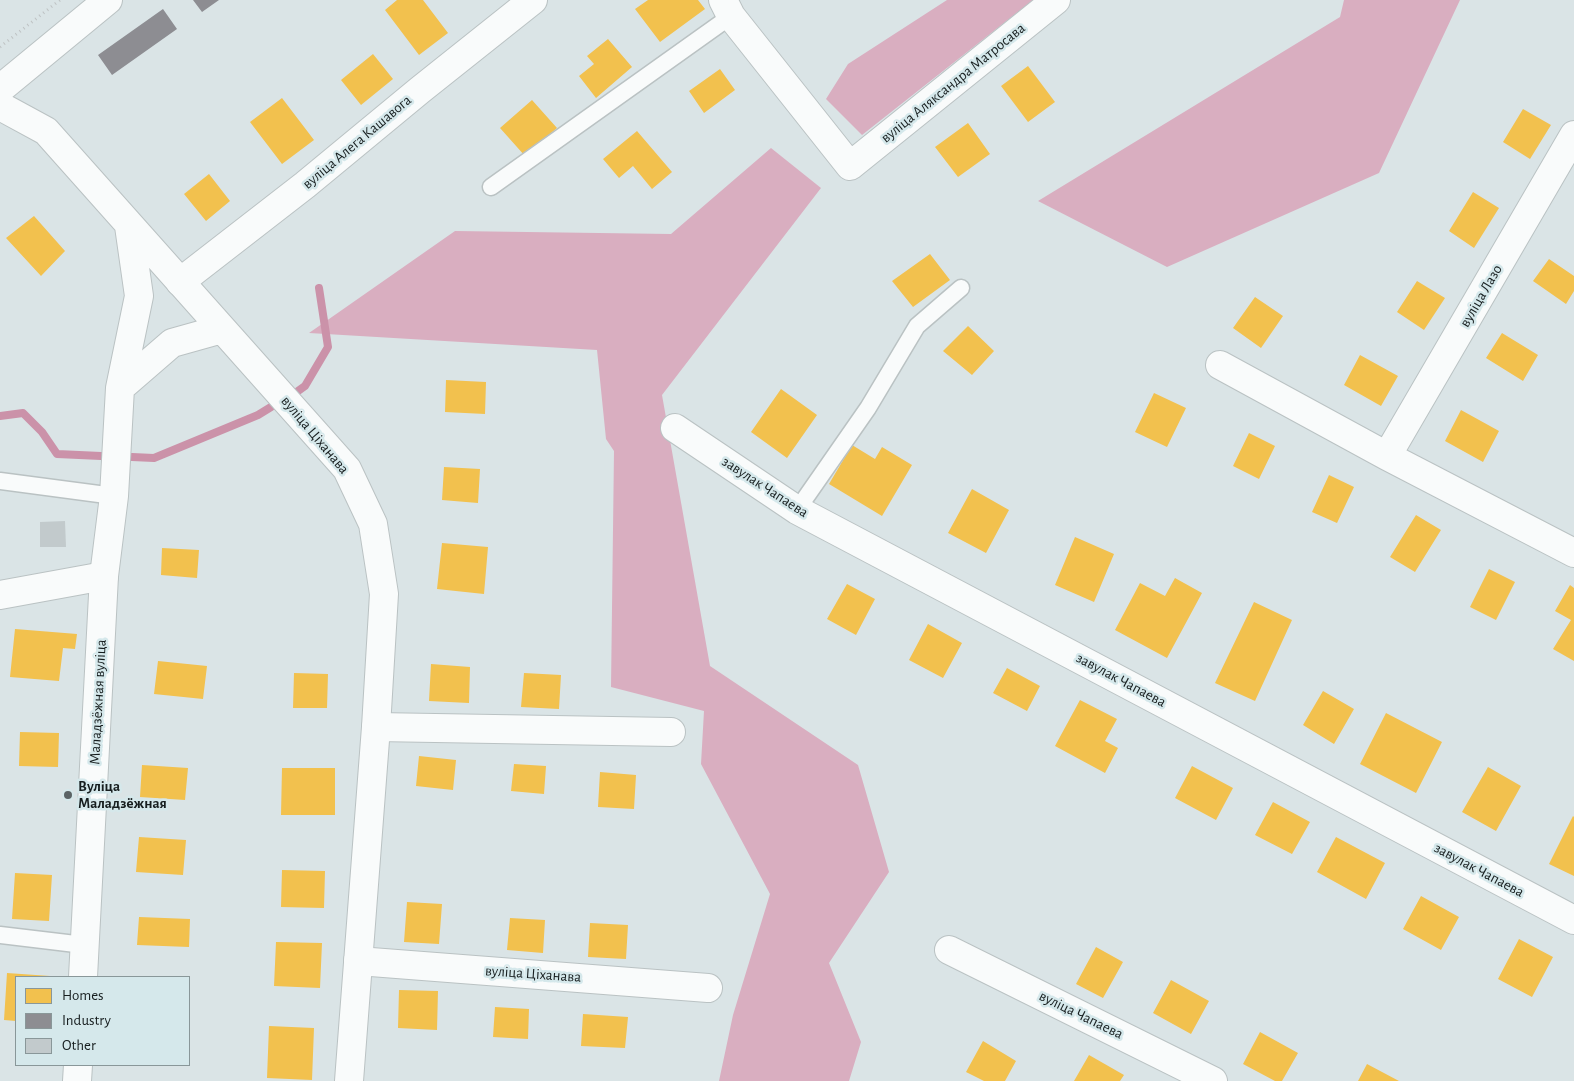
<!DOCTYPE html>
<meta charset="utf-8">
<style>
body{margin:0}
#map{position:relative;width:1574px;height:1081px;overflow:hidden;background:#dae4e6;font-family:"Alegreya Sans",sans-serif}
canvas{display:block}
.legend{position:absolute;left:15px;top:976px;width:175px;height:90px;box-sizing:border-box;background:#d5e8eb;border:1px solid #899799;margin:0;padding:6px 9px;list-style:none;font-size:15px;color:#171e1f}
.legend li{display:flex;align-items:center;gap:10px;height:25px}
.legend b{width:25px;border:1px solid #899799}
</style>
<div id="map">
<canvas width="1574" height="1081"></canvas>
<ul class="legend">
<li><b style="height:14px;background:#f2c14e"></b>Homes</li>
<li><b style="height:14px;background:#8d8d92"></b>Industry</li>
<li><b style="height:14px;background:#c2cacc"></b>Other</li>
</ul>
</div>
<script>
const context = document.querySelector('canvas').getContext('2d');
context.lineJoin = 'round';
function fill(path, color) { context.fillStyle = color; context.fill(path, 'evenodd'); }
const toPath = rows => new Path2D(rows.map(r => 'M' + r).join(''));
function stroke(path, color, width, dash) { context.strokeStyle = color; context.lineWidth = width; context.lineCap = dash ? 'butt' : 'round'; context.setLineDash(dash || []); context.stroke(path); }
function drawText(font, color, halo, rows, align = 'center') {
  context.font = font + ' "Alegreya Sans",sans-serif'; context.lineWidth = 5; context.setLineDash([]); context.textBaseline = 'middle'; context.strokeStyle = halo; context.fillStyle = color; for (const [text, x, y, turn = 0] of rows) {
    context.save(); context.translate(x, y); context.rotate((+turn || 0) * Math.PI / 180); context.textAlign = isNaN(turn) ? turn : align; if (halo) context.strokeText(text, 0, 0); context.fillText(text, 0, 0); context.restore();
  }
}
fill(toPath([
 [947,0,1033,0,862,135,826,99,848,64],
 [1344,0,1460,0,1379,173,1167,267,1038,201,1340,17],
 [771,148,821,188,662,395,710,666,858,765,889,872,829,963,861,1042,849,1081,719,1081,733,1015,770,894,701,764,704,711,611,687,614,451,606,439,597,350,309,333,455,231,671,234]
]), '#d9aec0');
fill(toPath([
 [397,0,423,0,448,33,419,55,385,10],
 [648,0,698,0,705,9,660,42,635,9],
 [608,39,632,67,596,98,579,76,594,64,587,56],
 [373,54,393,79,361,105,341,80],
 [1028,66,1055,102,1028,122,1001,86],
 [720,69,735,90,704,113,689,91],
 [282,98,314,140,282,164,250,122],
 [532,100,557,128,525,156,500,128],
 [1523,109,1551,125,1530,159,1503,142],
 [968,123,990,154,958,177,935,147],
 [637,131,672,172,652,189,633,166,619,178,603,159],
 [209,174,230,201,206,221,184,194],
 [1473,192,1499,208,1474,248,1449,231],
 [34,216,65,251,41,276,6,238],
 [930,254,950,280,913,307,892,281],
 [1549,259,1574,276,1574,291,1566,304,1533,281],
 [1417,281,1445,298,1424,330,1397,312],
 [1255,297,1283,316,1261,348,1233,328],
 [968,326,994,351,972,375,943,351],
 [1502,333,1538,355,1523,381,1486,358],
 [1360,355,1398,376,1381,406,1344,385],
 [446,380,486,382,485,414,445,412],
 [781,389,817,415,787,458,751,432],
 [1154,393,1186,408,1167,447,1135,432],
 [1461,410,1499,431,1483,462,1445,441],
 [1249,433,1275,446,1259,479,1233,466],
 [852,445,875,459,882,447,912,465,882,516,829,484],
 [444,467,480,469,478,503,442,500],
 [1329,475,1354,487,1337,523,1312,512],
 [972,489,1009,510,986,553,948,533],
 [1416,515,1441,530,1415,572,1390,557],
 [1075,537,1114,554,1094,602,1055,585],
 [442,543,488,547,484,594,437,589],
 [162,548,199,550,197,578,161,575],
 [1489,569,1515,582,1496,620,1470,607],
 [1175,578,1202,593,1167,658,1115,630,1140,583,1165,596],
 [847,584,875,599,856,635,827,619],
 [1570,585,1574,588,1574,661,1553,649,1571,620,1555,611],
 [1254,602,1292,620,1255,701,1215,683],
 [928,624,962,643,943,678,909,660],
 [15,629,77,634,75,649,63,648,59,681,10,677],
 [158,661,207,666,203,699,154,694],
 [431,664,470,667,469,703,429,701],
 [1007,668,1040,686,1027,711,993,693],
 [294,673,328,674,327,708,293,708],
 [524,673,561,675,559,709,521,707],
 [1323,691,1354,709,1334,744,1303,725],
 [1080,700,1117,719,1105,741,1118,748,1105,773,1055,746],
 [1386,713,1442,742,1416,793,1360,764],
 [20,732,59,733,58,767,19,766],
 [419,756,456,760,453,790,416,786],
 [514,764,546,766,544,794,511,791],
 [142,765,188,768,185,800,140,797],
 [1192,766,1233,788,1216,820,1175,798],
 [1488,767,1521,786,1496,831,1462,812],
 [282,768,335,768,335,815,281,815],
 [600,772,636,775,634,809,598,807],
 [1273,802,1310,822,1292,854,1255,835],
 [1573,816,1574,817,1574,876,1549,864],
 [139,837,186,840,183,875,136,872],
 [1336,837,1385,863,1366,899,1317,872],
 [282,870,325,871,324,908,281,907],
 [15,873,52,875,49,921,12,919],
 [1421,896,1459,917,1441,950,1403,929],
 [407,902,442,904,439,944,404,942],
 [139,917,190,919,189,947,137,945],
 [510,918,545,920,543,953,507,950],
 [590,923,628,925,626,959,588,957],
 [1519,939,1553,957,1532,997,1498,979],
 [276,942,322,943,320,988,274,986],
 [1096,947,1123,962,1103,998,1076,984],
 [7,973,50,976,50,977,16,977,16,1021,4,1020],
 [1171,980,1209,1001,1191,1034,1153,1013],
 [399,990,438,991,437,1030,398,1028],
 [495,1007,529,1009,528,1039,493,1037],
 [583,1014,628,1017,625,1048,581,1046],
 [269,1026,314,1028,312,1080,267,1078],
 [1260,1032,1298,1053,1282,1081,1275,1081,1243,1064],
 [983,1041,1016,1061,1005,1081,984,1081,966,1072],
 [1089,1055,1124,1075,1120,1081,1074,1081],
 [1367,1064,1399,1081,1358,1081]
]), '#f2c14e');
fill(toPath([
 [193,0,219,0,202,12],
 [163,9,177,29,112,75,98,55]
]), '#8d8d92');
stroke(toPath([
 [298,391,305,386,328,347,319,288],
 [0,416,23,413,42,432,57,454,101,456],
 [132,457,154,458,258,415,271,407]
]), '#cb92a9', 8);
fill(toPath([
 [65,521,66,547,40,547,40,522]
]), '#c2cacc');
const service = toPath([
 [491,187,731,16],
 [0,481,114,496],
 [797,510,868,408,917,326,961,288],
 [0,935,84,945]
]);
const minor = toPath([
 [723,0,731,16,850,166,1056,0],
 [0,89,108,0],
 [180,282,305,185,420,90,533,0],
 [1220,365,1387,456,1574,553],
 [675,428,797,510,1574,920],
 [1387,456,1574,135],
 [0,595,104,576],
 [376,727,671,732],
 [949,950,1213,1081],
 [358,961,708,988]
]);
const tertiary = toPath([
 [0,106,46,131,347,469,373,524,384,594,376,727,349,1081],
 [120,388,172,343,222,329],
 [83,977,104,576,114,496,120,388,139,296,129,226],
 [77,1081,78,1065]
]);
stroke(service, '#bac2c3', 19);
stroke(minor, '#bac2c3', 30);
stroke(tertiary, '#bac2c3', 30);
stroke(toPath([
 [0,47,60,0]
]), '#bec2c3', 3, [1, 4]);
stroke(service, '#f9fbfb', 16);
stroke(minor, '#f9fbfb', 28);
stroke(tertiary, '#f9fbfb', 28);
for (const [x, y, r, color] of [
 [68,795,5,"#5b6365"]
]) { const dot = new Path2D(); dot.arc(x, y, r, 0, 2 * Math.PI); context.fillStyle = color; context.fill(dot); stroke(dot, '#d5e8eb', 2); }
drawText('15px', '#171e1f', '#d5e8eb', [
 ["вуліца Аляксандра Матросава",953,83,-39],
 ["вуліца Алега Кашавога",357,142,-40],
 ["вуліца Лазо",1481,296,-60],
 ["вуліца Ціханава",315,435,50],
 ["завулак Чапаева",765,487,33],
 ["завулак Чапаева",1121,680,28],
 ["Маладзёжная вуліца",98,702,-87],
 ["завулак Чапаева",1479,870,28],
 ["вуліца Ціханава",533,974,4],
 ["вуліца Чапаева",1081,1015,26]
]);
drawText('bold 15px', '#171e1f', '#d5e8eb', [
 ["Вуліца",78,786],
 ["Маладзёжная",78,803]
], 'left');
</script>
